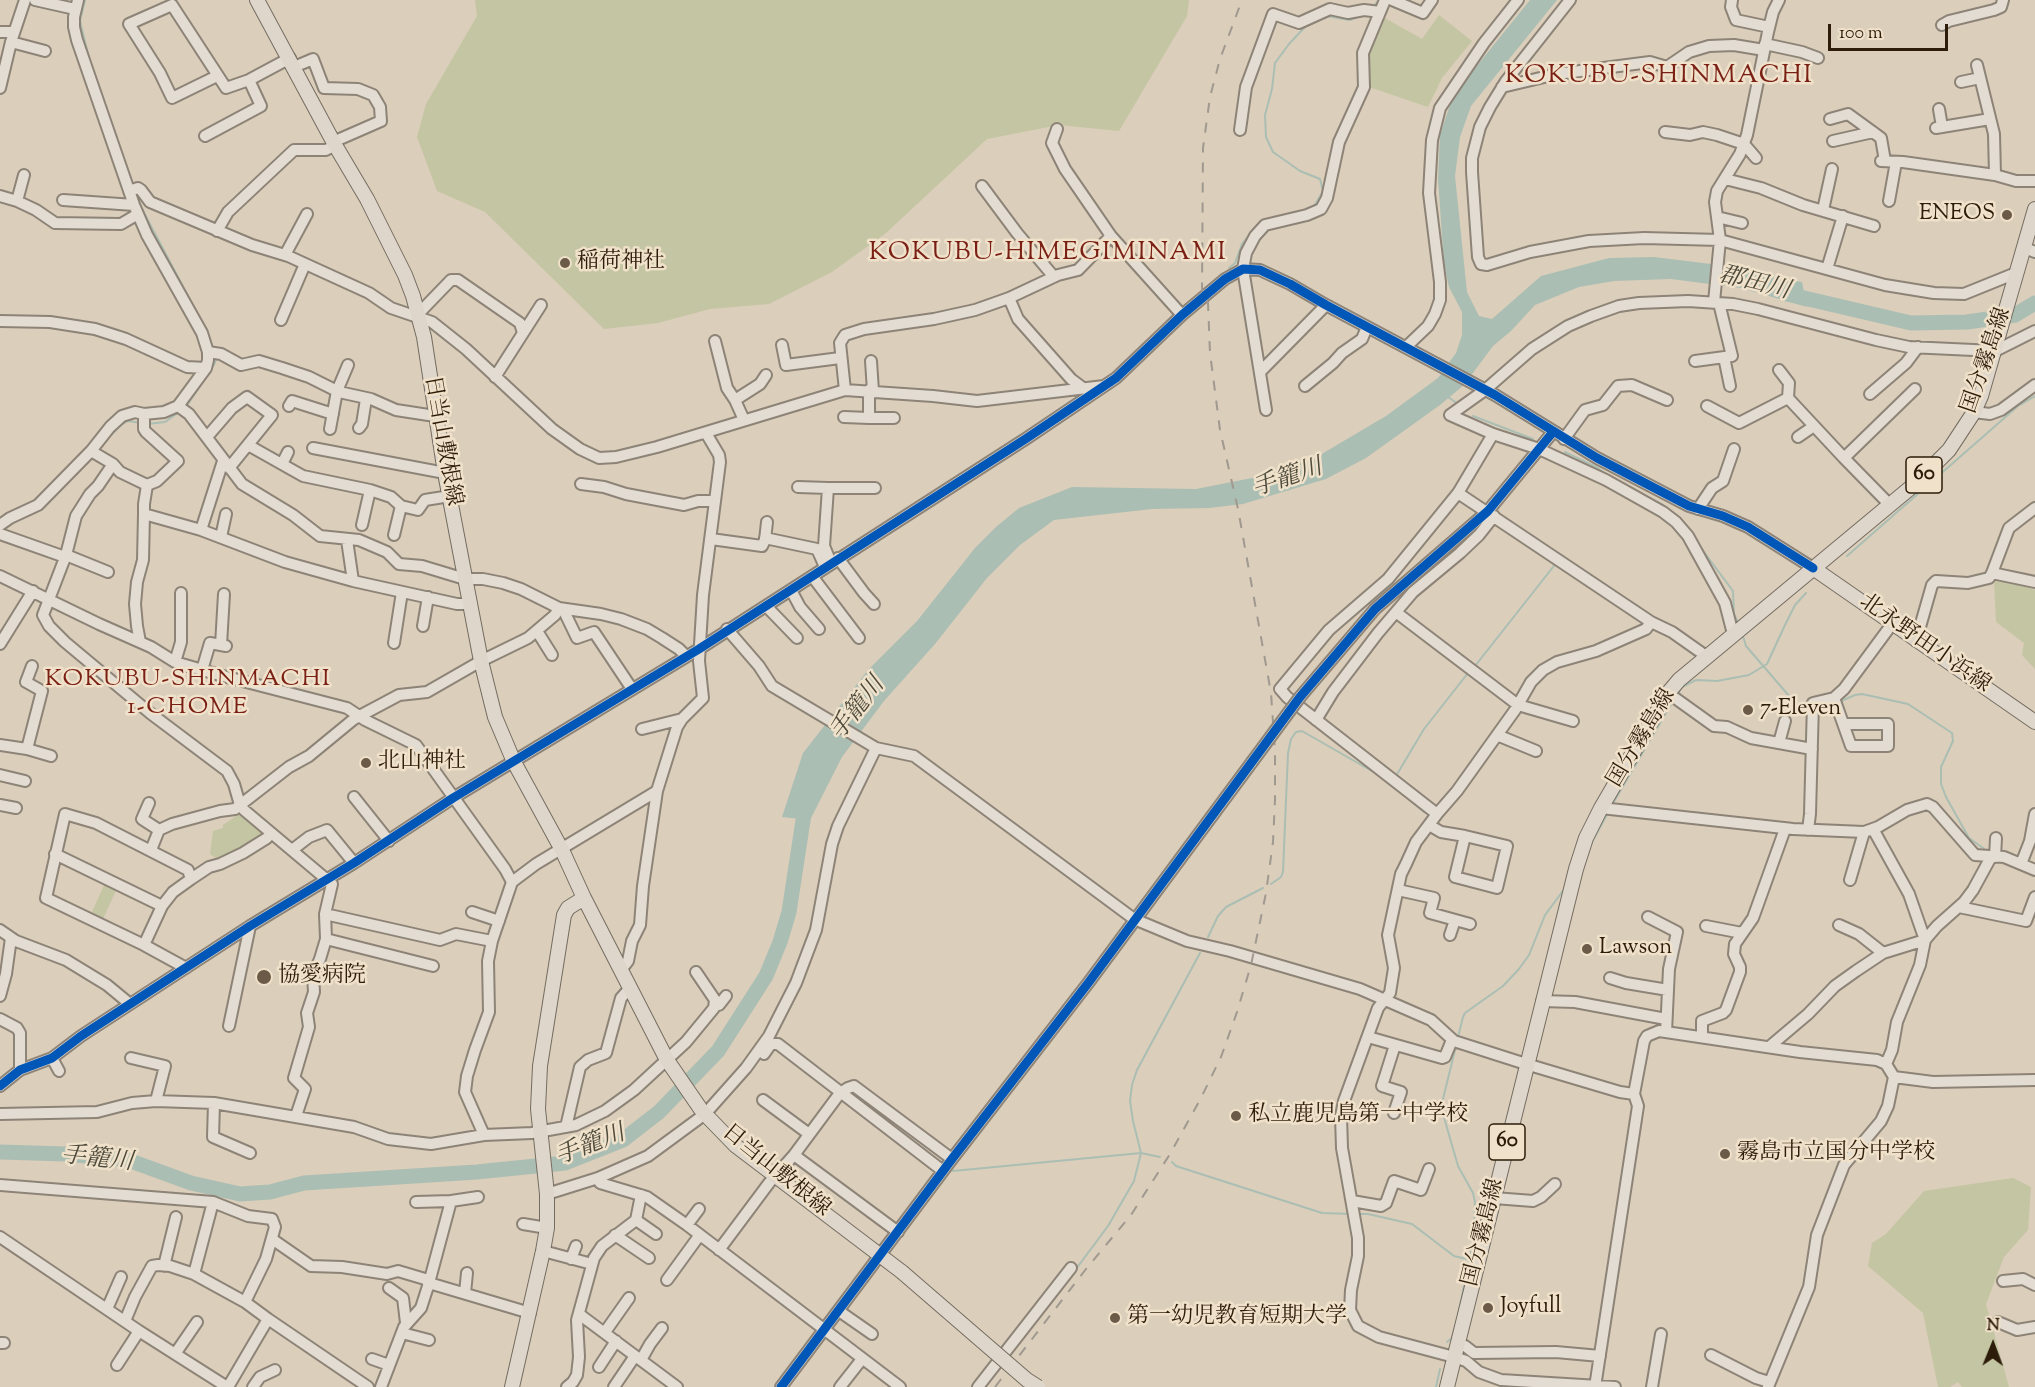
<!DOCTYPE html>
<meta charset="utf-8">
<style>
body{margin:0}
#map{position:relative;width:2035px;height:1387px;overflow:hidden;background:#dbcebb;font-family:"Sorts Mill Goudy",serif}
canvas{display:block}
.north{position:absolute;left:1963px;top:1315px;width:60px;height:60px;-webkit-text-stroke:4px #f0e1ca;paint-order:stroke;rotate:1deg;font-size:16px;font-weight:700;line-height:24px;text-align:center;color:#2d1c09}
.north::after{content:'';display:block;margin:auto;width:21px;height:27px;background:#2d1c09;clip-path:polygon(50% 0,100% 100%,50% 72%,0 100%)}
.scale{position:absolute;left:1828px;top:24px;width:120px;height:27px;box-sizing:border-box;border:3px solid #2d1c09;border-top:0;padding-left:8px;font-size:18px;line-height:21px;white-space:nowrap;color:#2d1c09;-webkit-text-stroke:4px #f0e1ca;paint-order:stroke}
</style>
<div id="map">
<canvas width="2035" height="1387"></canvas>
<div class="north">N</div>
<div class="scale">100 m</div>
</div>
<script>
const context = document.querySelector('canvas').getContext('2d');
context.lineJoin = 'round';
function fill(path, color) { context.fillStyle = color; context.fill(path, 'evenodd'); }
const toPath = rows => new Path2D(rows.map(r => 'M' + r).join(''));
function stroke(path, color, width, dash) { context.strokeStyle = color; context.lineWidth = width; context.lineCap = dash ? 'butt' : 'round'; context.setLineDash(dash || []); context.stroke(path); }
function drawText(font, color, halo, rows, align = 'center') {
  context.font = font + ' "Sorts Mill Goudy","Noto Serif JP",serif'; context.lineWidth = 5; context.setLineDash([]); context.textBaseline = 'middle'; context.strokeStyle = halo; context.fillStyle = color; for (const [text, x, y, turn = 0] of rows) {
    context.save(); context.translate(x, y); context.rotate((+turn || 0) * Math.PI / 180); context.textAlign = isNaN(turn) ? turn : align; if (halo) context.strokeText(text, 0, 0); context.fillText(text, 0, 0); context.restore();
  }
}
fill(toPath([
 [475,0,1189,0,1187,16,1119,131,1059,125,987,139,886,233,832,272,769,304,710,309,658,323,604,329,485,212,437,191,417,137,426,104,477,16],
 [1439,15,1472,41,1442,78,1428,107,1369,87,1369,51,1383,17,1422,39],
 [2008,579,2035,590,2035,669,2022,655,2024,643,1996,622,1994,580],
 [239,814,263,831,257,840,219,860,210,854,213,831,223,828,223,825],
 [106,881,118,886,103,919,91,914],
 [2013,1178,2031,1187,2028,1230,2004,1257,1986,1304,2009,1387,1962,1387,1958,1382,1950,1387,1938,1387,1923,1313,1868,1266,1872,1243,1886,1234,1924,1191]
]), '#c4c5a2');
fill(toPath([
 [1530,0,1557,0,1471,106,1460,137,1455,176,1467,292,1479,316,1492,319,1541,276,1609,258,1654,257,1711,264,1802,282,1807,307,1741,288,1671,279,1614,281,1579,287,1535,305,1511,331,1493,346,1464,385,1440,405,1366,458,1326,479,1243,504,1209,508,1152,509,1054,520,1020,545,987,578,935,644,884,701,842,757,810,820,782,817,803,753,868,670,917,621,975,548,996,527,1019,508,1072,487,1196,489,1257,477,1320,455,1386,416,1438,378,1456,353,1462,335,1462,312,1449,287,1444,264,1438,179,1440,135,1450,105,1471,73]
]), '#abbeb3');
stroke(toPath([
 [85,0,80,21,89,58],
 [1373,7,1379,0],
 [1326,16,1350,20,1361,16],
 [116,137,133,186],
 [135,191,142,209,205,328],
 [1313,208,1323,191,1320,179,1300,171,1273,152,1266,137,1265,115,1272,89,1275,63,1289,44,1305,27,1319,20],
 [1229,268,1235,263,1242,244,1260,222,1264,221],
 [207,333,214,350],
 [1448,397,1458,404],
 [186,407,215,363,216,358],
 [1473,416,1533,439],
 [147,424,165,422,179,412],
 [106,440,121,425,128,421,141,423],
 [1565,452,1598,468,1607,475],
 [71,478,86,463],
 [1623,483,1663,505,1674,514],
 [42,508,55,495],
 [1698,544,1733,591,1734,614,1739,625],
 [1847,556,2018,406,2035,396],
 [1742,633,1746,646,1790,697,1798,706,1810,708],
 [1475,666,1557,562],
 [1678,694,1682,687,1696,680,1717,681,1749,675,1767,664,1785,625,1795,605,1806,593],
 [1839,702,1855,695,1862,694,1908,704,1952,733,1953,741,1941,767,1941,784,1946,797,1969,838,1987,851],
 [1816,707,1831,705],
 [1396,776,1424,729,1468,673],
 [1405,796,1424,812],
 [1612,805,1673,701],
 [1592,842,1608,813],
 [1271,884,1281,877,1283,872,1288,753,1291,739,1296,732,1302,731,1377,774],
 [1208,937,1218,916,1226,907,1263,888],
 [1458,1037,1463,1017,1465,1013,1503,986,1519,969,1529,955,1545,915,1565,888],
 [1456,1046,1441,1107,1458,1166,1473,1193,1475,1202,1474,1238,1458,1315],
 [1172,1162,1176,1166,1322,1213,1352,1214],
 [953,1171,1141,1153,1160,1157],
 [1357,1214,1368,1214,1412,1224,1454,1256,1471,1260],
 [1050,1304,1108,1226,1134,1181,1141,1153,1133,1121,1130,1101,1132,1085,1137,1070,1200,953],
 [1447,1342,1452,1338,1454,1330],
 [1436,1387,1440,1369]
]), '#abbeb3', 2);
stroke(toPath([
 [1787,294,1911,323,1967,322,2015,315,2035,303],
 [0,1152,66,1154,128,1160,191,1183,240,1194,270,1192,304,1183,477,1172,565,1163,623,1140,659,1112,718,1051,766,976,780,942,789,912,806,801]
]), '#abbeb3', 15);
const minor = toPath([
 [35,0,75,9],
 [1392,0,1423,13,1432,0],
 [1570,0,1506,81,1490,107,1480,127,1472,158,1472,172,1478,257,1481,264,1487,265,1530,252,1589,241,1644,238,1720,240,1885,285,1934,293,1964,294,2016,273],
 [1732,0,1731,7,1736,20,1769,27],
 [1942,25,1949,21,1994,10,2001,7,2003,0],
 [0,32,14,32],
 [11,42,45,51],
 [1765,44,1802,52,1818,58],
 [1977,65,1994,134,1995,175],
 [294,67,313,59,324,88,358,89,373,95,380,107,381,121,333,142],
 [217,76,172,98,160,73,129,24,172,5,226,88,249,80,290,58],
 [1961,82,1980,78],
 [1502,87,1557,74,1650,62,1667,67,1689,52,1709,46,1734,45,1764,50],
 [0,88,11,42,25,0],
 [1939,109,1942,127],
 [1830,119,1848,114,1881,138,1885,161],
 [1936,128,1990,119],
 [1057,129,1052,143,1065,169,1111,236],
 [1240,130,1246,87,1273,14,1299,23,1330,9,1348,13,1364,10,1380,12],
 [1665,132,1690,135,1703,132,1717,135,1744,144,1756,158],
 [205,136,261,106,249,80],
 [1833,141,1873,132],
 [1881,161,1903,162,1995,175,2016,181,2035,181],
 [1725,179,1761,188,1803,205,1874,226],
 [982,186,1017,233,1054,277],
 [129,191,138,188,141,190,150,202,252,245,288,256,369,293,391,308,432,322,466,349,552,429,580,449,599,458,616,457,657,447,845,390,933,396,977,401,1104,386],
 [0,196,17,201,24,175],
 [63,200,134,205],
 [17,201,36,210,55,223,121,224,138,214],
 [1889,201,1896,162],
 [1823,210,1832,169],
 [1717,217,1742,223],
 [217,231,228,212,294,150,326,150,335,145],
 [2025,248,2035,252],
 [285,255,307,214],
 [1827,269,1843,216],
 [1009,298,1018,319,1071,379,1083,388],
 [1714,302,1720,240,1715,202,1717,191,1740,154,1747,135,1768,32,1773,12,1779,0],
 [418,317,422,310,451,280,458,280,520,323,523,333],
 [281,320,305,264],
 [0,321,50,322,95,329,126,339,187,367,206,368],
 [715,341,727,388,735,400],
 [782,345,786,365,840,358],
 [1406,347,1428,326,1435,314,1440,300,1440,282,1429,193,1432,140,1440,108,1484,43,1518,0],
 [208,352,221,354,241,365,259,361,282,368,309,377,339,392,371,399,396,410,435,416],
 [1724,357,1730,386],
 [871,361,873,391],
 [1695,361,1732,356,1719,303],
 [1779,370,1789,383,1788,398,1844,458],
 [1260,372,1326,305],
 [495,377,541,305],
 [1305,386,1333,363,1342,353,1362,339,1367,327],
 [845,390,840,343,845,335,864,329,934,319,975,310,1009,298,1058,275,1078,270,1111,236,1182,315],
 [869,390,869,418,894,418],
 [1870,394,1906,363,1918,347],
 [178,406,189,414,242,484,293,515,320,536,359,540,387,552,399,564,422,566,465,579,483,579,503,583,521,589,559,608,601,614,621,619,647,629,662,638,679,649,686,656],
 [289,406,292,401,333,414],
 [1707,406,1739,423,1788,398],
 [1266,410,1243,269,1246,253,1255,236,1265,225,1307,215,1321,209,1327,198,1339,142,1364,87,1363,53,1385,0],
 [1974,412,1990,414,2001,410,2035,385],
 [844,417,869,418],
 [744,420,735,400,760,384,766,375],
 [359,428,362,424,366,399],
 [330,429,337,391,348,365],
 [207,437,232,408,247,397,272,415,229,468],
 [1798,437,1814,426],
 [1564,439,1585,410,1603,405,1618,386,1632,385,1667,400],
 [248,445,303,476,370,490,391,497,401,506,418,510,425,500,450,496],
 [313,448,445,473],
 [91,451,113,464,120,472,147,485,157,481,178,461,146,432,144,429,144,414],
 [113,464,98,486,90,494,76,516,66,555,43,615,49,626,65,642,150,713,227,771,234,784,240,805,244,810,332,884,325,914,326,939,320,959,313,975,314,992,307,1013,309,1027,294,1078,305,1089,296,1116],
 [282,464,288,452],
 [581,484,604,487,626,494,684,505,698,501,715,501],
 [147,485,144,504,144,514,201,530,285,562,353,581,457,604,469,604],
 [798,487,828,488,824,546,831,563],
 [828,488,875,488],
 [1458,493,1651,622],
 [1890,505,1844,458,1915,389],
 [2035,508,2009,528,1992,573,2035,582],
 [1698,509,1712,488,1723,481,1734,449],
 [0,525,10,518,38,505,91,451,110,427,122,416,135,412,144,414,164,412,178,406,206,368,208,360,208,352,202,333,147,235,134,205,77,40,74,27,74,17,78,0],
 [362,525,370,490],
 [201,530,223,461],
 [0,534,65,557],
 [394,535,401,506],
 [221,537,226,514],
 [765,538,817,549,825,567],
 [711,539,762,546,765,540,767,522],
 [347,540,353,581],
 [66,555,108,572],
 [838,558,864,593,874,604],
 [0,576,99,624,151,647,175,662,223,676,347,708,365,720,416,745,505,869,512,882,492,941,488,961,489,1012,475,1050,467,1076,465,1092,484,1135],
 [812,576,859,638],
 [791,590,800,607,819,629],
 [766,606,797,638],
 [563,609,577,638,594,632,632,689],
 [1397,613,1518,705,1573,721],
 [423,626,428,597],
 [727,629,759,666,772,686,876,748,914,756,1134,919,1187,941,1230,951,1360,989,1431,1020,1454,1041,1526,1064,1620,1092,1634,1094],
 [537,631,552,655],
 [1733,634,1725,603,1688,536,1676,522,1663,512,1606,480,1539,449,1493,434,1450,415,1485,390,1532,349,1568,326,1591,316,1619,306,1639,303,1688,301,1733,304,1758,309,1876,340,1909,347,1995,351,2035,331],
 [1916,641,1932,585,1936,581,1968,583,1989,578,1992,573],
 [140,642,137,626,135,604,137,582,143,560,144,514],
 [394,643,402,592],
 [0,644,33,591],
 [221,645,224,594],
 [175,662,181,642,181,593],
 [202,670,210,643,226,646],
 [1668,693,1714,726,1727,727,1751,738,1812,749],
 [1300,697,1375,609,1488,511,1553,432],
 [1834,698,1851,746,1888,746,1888,724,1844,724],
 [1316,720,1333,692,1378,633,1413,592,1460,553,1479,535,1494,516],
 [642,729,682,719],
 [1497,735,1536,751],
 [1779,743,1785,721],
 [0,745,27,749,51,756],
 [27,749,42,691,26,682,32,666],
 [0,775,25,781],
 [354,797,389,841],
 [149,803,142,819,159,830],
 [0,805,16,808],
 [1601,808,1793,829,1864,832,1878,827,1907,810,1927,804,1933,807,1975,855,2004,857,2035,870],
 [1437,814,1287,697,1280,689,1329,630,1388,579,1458,493,1493,434],
 [1429,825,1441,832,1465,836,1507,846,1497,888,1455,877,1465,836],
 [1873,829,1909,894,1925,940,1920,965,1897,1022,1892,1050,1886,1064],
 [1808,830,1810,814,1813,703,1834,698,1844,689,1892,624],
 [151,850,159,830,172,824,220,811,235,809,289,767,309,756,354,719,399,695,427,692,481,661,528,638,555,615,559,608],
 [292,850,309,837,327,830,354,863],
 [55,854,162,906],
 [1995,857,1996,838],
 [2021,864,2030,841,2035,814],
 [191,879,209,867,220,864,243,853,267,838,271,833],
 [1850,880,1864,832],
 [512,882,536,864,657,791,677,727,682,719,703,698,699,661,703,595,720,462,719,455,706,433],
 [1398,890,1434,898,1430,913,1470,924],
 [1959,907,2026,921,2035,897],
 [472,912,499,921],
 [325,914,440,940,456,934,492,941],
 [1648,917,1677,932,1669,969,1666,1032],
 [1839,925,1859,934,1883,953],
 [1706,926,1742,933],
 [0,930,16,941,66,960,107,985,130,1004],
 [1450,935,1455,920],
 [326,939,433,966],
 [144,945,162,906,173,892,191,879,188,870,96,823,65,814,46,898,144,945,186,968],
 [621,970,628,961,632,941,640,925,643,886,657,791],
 [1610,978,1626,983,1668,990],
 [0,996,6,974,11,938],
 [1542,1001,1575,1002,1666,1019],
 [715,1005,719,1005,726,996],
 [0,1019,17,1028,20,1033,20,1070],
 [229,1026,250,926],
 [1368,1037,1442,1058,1445,1057,1452,1040],
 [1702,1037,1702,1021,1723,1013,1726,1010,1740,972,1740,967,1734,954,1735,944,1753,918,1785,829],
 [1769,1047,1808,1014,1835,986,1856,971,1883,953,1925,940,1937,926,1964,902,1973,890,1991,857],
 [764,1054,771,1044,778,1044,943,1171],
 [52,1058,59,1071],
 [131,1058,165,1066,156,1101],
 [1894,1077,1933,1082,2035,1080],
 [0,1086,20,1070,52,1058,81,1036,250,926,354,863,453,798,699,649,1027,438,1116,378,1182,315,1225,279,1243,269,1260,270,1290,284,1326,305,1495,395,1597,458,1689,506,1723,516,1748,527,1813,568],
 [763,1100,809,1134],
 [214,1103,213,1137,250,1153],
 [1394,1113,1401,1092,1382,1086,1395,1045],
 [0,1114,97,1112,132,1103,156,1101,214,1103,354,1127,388,1139,431,1144,484,1135,532,1133,576,1125,605,1111,634,1090,686,1042,714,1008,715,1000,696,972],
 [566,1127,580,1067,588,1060,606,1053,621,998,630,988],
 [794,1155,898,1232],
 [598,1178,600,1183,647,1197,687,1225,900,1387],
 [0,1185,213,1202,248,1216,272,1219,275,1227,266,1259,245,1302],
 [547,1194,598,1178,648,1156,705,1114,746,1068,769,1036,796,983,816,930,832,844,838,826,876,748],
 [1494,1198,1533,1201,1541,1197,1555,1184],
 [1352,1201,1381,1206,1386,1203,1394,1181,1421,1190,1429,1169],
 [416,1202,451,1201],
 [636,1220,656,1234],
 [523,1224,547,1228],
 [687,1225,699,1209],
 [615,1235,649,1258],
 [0,1237,139,1331,227,1387],
 [272,1239,311,1266,342,1267,387,1274,398,1271,425,1279,429,1283,451,1201,478,1197],
 [719,1250,769,1183,794,1155,840,1093,848,1088,854,1086,952,1159],
 [543,1251,592,1264],
 [571,1259,576,1246],
 [164,1266,176,1217],
 [194,1274,213,1202],
 [667,1280,699,1236],
 [2003,1281,2023,1279,2035,1285],
 [389,1288,403,1298,406,1323],
 [465,1293,467,1273],
 [107,1309,121,1277],
 [839,1311,872,1334],
 [579,1314,677,1387],
 [125,1321,135,1297,152,1266,158,1265,170,1266,194,1274,245,1302,268,1319,368,1387],
 [1998,1322,2017,1330,2035,1327],
 [605,1332,629,1298],
 [402,1333,429,1340],
 [0,1343,4,1343],
 [1458,1344,1465,1346,1474,1353,1556,1352,1600,1356],
 [175,1354,197,1322],
 [1711,1355,1756,1378,1769,1382],
 [372,1359,389,1365],
 [641,1360,650,1344,662,1328],
 [117,1365,139,1331],
 [599,1367,616,1341],
 [228,1387,268,1319],
 [253,1387,260,1377,275,1370],
 [381,1387,404,1327,421,1308,429,1283,530,1313],
 [567,1387,573,1382,577,1375,579,1357,577,1320,594,1258,602,1246,636,1220,641,1195],
 [614,1387,635,1356],
 [781,1387,952,1159,1089,982,1252,762],
 [840,1387,862,1359],
 [978,1387,1071,1268],
 [1595,1387,1638,1106,1634,1094,1644,1041,1647,1036,1659,1031,1800,1052,1877,1060,1886,1064,1894,1077,1888,1106,1881,1121,1844,1165,1817,1235,1809,1287,1768,1387],
 [1615,1387,1501,1380,1479,1372,1466,1361,1454,1357,1379,1337,1358,1326,1350,1310,1351,1290,1358,1256,1358,1238,1342,1148,1341,1116,1344,1101,1378,1008,1390,993,1394,968,1388,935,1401,874,1406,864,1416,842,1437,814,1457,791,1515,710,1531,682,1543,670,1557,662,1596,651,1646,629,1651,622,1672,632,1706,656],
 [1652,1387,1661,1334]
]);
const major = toPath([
 [257,0,335,145,367,199,405,275,413,296,424,337,445,473,481,661,495,717,514,762,562,850,584,898,667,1060,702,1111,736,1146,902,1272],
 [1813,568,2035,722],
 [512,1387,543,1251,547,1228,547,1194,538,1109,540,1066,564,915,568,908,584,898],
 [1447,1387,1576,869,1586,838,1601,808,1668,693,1679,680,1915,484,1949,450,1974,412,1981,396,2035,209]
]);
stroke(minor, '#8d8477', 14);
stroke(major, '#756c60', 16);
stroke(minor, '#e3dcd2', 10);
stroke(major, '#ded6cb', 14);
stroke(toPath([
 [995,1387,1086,1269,1131,1215,1170,1154,1201,1098,1221,1057,1237,1012,1251,965,1266,893,1273,842,1275,800,1275,751,1271,693,1238,509,1220,430,1210,353,1208,303,1202,291,1203,148,1210,97,1220,59,1242,0]
]), '#a09990', 2, [10, 10]);
const minorBridge = toPath([
 [1252,762,1300,697]
]);
const majorBridge = toPath([
 [902,1272,1027,1380,1038,1387]
]);
stroke(minorBridge, '#8d8477', 14, []);
stroke(majorBridge, '#756c60', 16, []);
stroke(minorBridge, '#e3dcd2', 10);
stroke(majorBridge, '#ded6cb', 14);
stroke(toPath([
 [0,1086,20,1070,52,1058,81,1036,250,926,354,863,453,798,699,649,1027,438,1116,378,1182,315,1225,279,1243,269,1260,270,1290,284,1326,305,1495,395,1597,458,1689,506,1723,516,1748,527,1813,568],
 [781,1387,952,1159,1089,982,1300,697,1375,609,1488,511,1553,432]
]), '#0057b8', 9);
for (const [x, y, r, color] of [
 [2007,215,6,"#6a5a47"],
 [565,263,6,"#6a5a47"],
 [1748,710,6,"#6a5a47"],
 [366,763,6,"#6a5a47"],
 [1587,949,6,"#6a5a47"],
 [264,977,8,"#6a5a47"],
 [1236,1116,6,"#6a5a47"],
 [1725,1154,6,"#6a5a47"],
 [1488,1308,6,"#6a5a47"],
 [1115,1318,6,"#6a5a47"]
]) { const dot = new Path2D(); dot.arc(x, y, r, 0, 2 * Math.PI); context.fillStyle = color; context.fill(dot); stroke(dot, '#f0e1ca', 2); }
for (const [x, y, w] of [
 [1924,475,36],
 [1507,1142,36]
]) { const box = new Path2D(); box.roundRect(x - w / 2, y - 18, w, 36, 4.5); context.fillStyle = '#f0e1ca'; context.fill(box); stroke(box, '#2d1c09', 1.5); }
drawText('bold 21px', '#2d1c09', null, [
 ["60",1924,475],
 ["60",1507,1142]
]);
drawText('22px', '#2d1c09', '#f0e1ca', [
 ["ENEOS",1995,215,"right"],
 ["稲荷神社",577,263],
 ["7-Eleven",1760,710],
 ["北山神社",378,763],
 ["Lawson",1599,949],
 ["協愛病院",278,977],
 ["私立鹿児島第一中学校",1248,1116],
 ["霧島市立国分中学校",1737,1154],
 ["Joyfull",1500,1308],
 ["第一幼児教育短期大学",1127,1318]
], 'left');
drawText('22px', '#2d1c09', '#f0e1ca', [
 ["国分霧島線",1988,361,-71],
 ["日当山敷根線",441,441,80],
 ["北永野田小浜線",1924,645,35],
 ["国分霧島線",1643,739,-59],
 ["日当山敷根線",775,1172,39],
 ["国分霧島線",1485,1233,-76]
]);
drawText('italic 24px', '#4d4a3b', '#f0e1ca', [
 ["郡田川",1754,285,14],
 ["手籠川",1288,480,-19],
 ["手籠川",859,710,-52],
 ["手籠川",591,1147,-21],
 ["手籠川",97,1161,6]
]);
context.letterSpacing = '1.5px';
drawText('24px', '#7a1f14', '#f0e1ca', [
 ["KOKUBU-SHINMACHI",188,681],
 ["1-CHOME",188,709]
]);
context.letterSpacing = '0px';
context.letterSpacing = '1.5px';
drawText('26px', '#7a1f14', '#f0e1ca', [
 ["KOKUBU-SHINMACHI",1659,78],
 ["KOKUBU-HIMEGIMINAMI",1048,255]
]);
context.letterSpacing = '0px';
</script>
